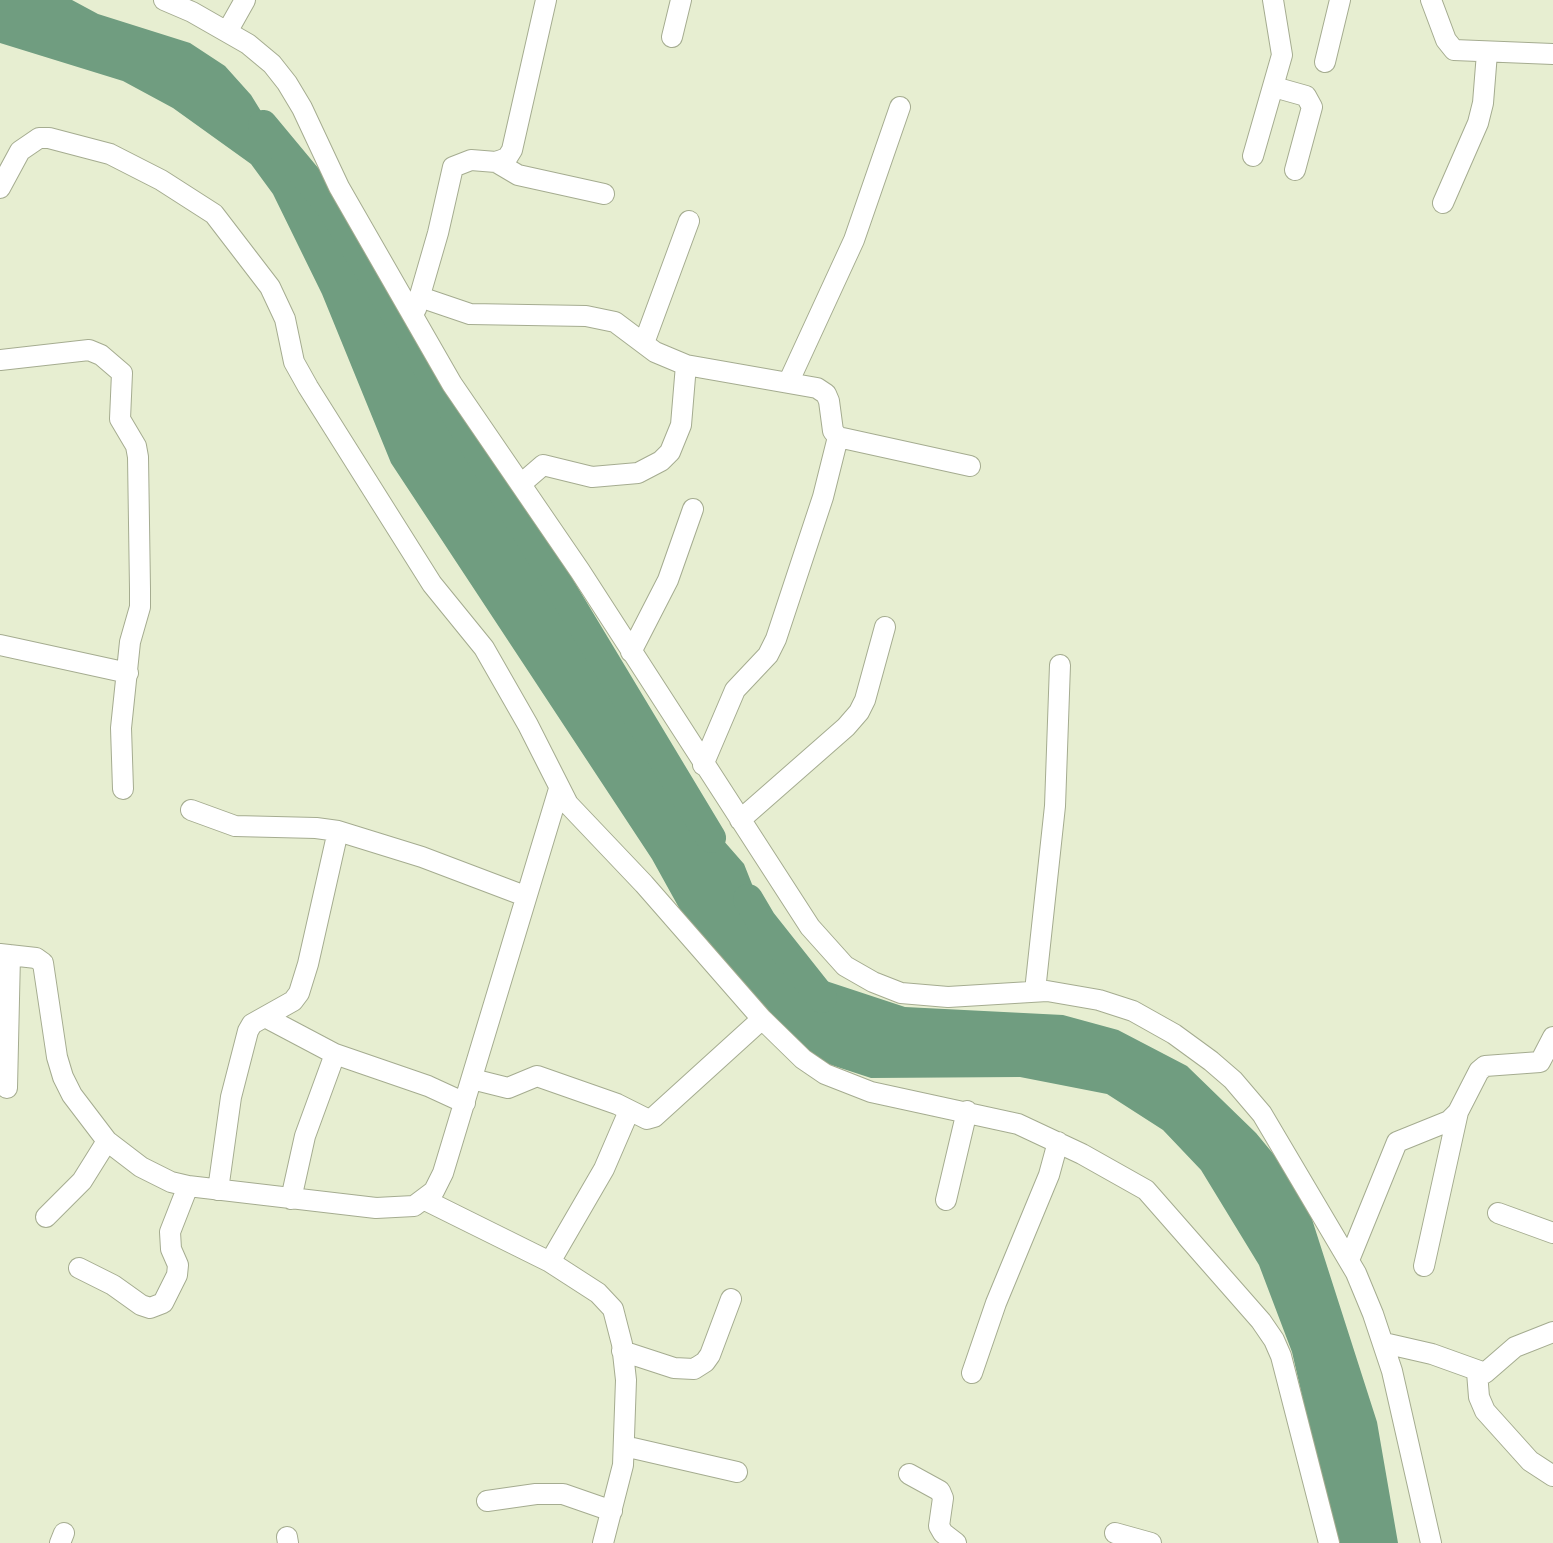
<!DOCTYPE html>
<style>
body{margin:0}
canvas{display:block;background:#e7eed1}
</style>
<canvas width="1553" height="1543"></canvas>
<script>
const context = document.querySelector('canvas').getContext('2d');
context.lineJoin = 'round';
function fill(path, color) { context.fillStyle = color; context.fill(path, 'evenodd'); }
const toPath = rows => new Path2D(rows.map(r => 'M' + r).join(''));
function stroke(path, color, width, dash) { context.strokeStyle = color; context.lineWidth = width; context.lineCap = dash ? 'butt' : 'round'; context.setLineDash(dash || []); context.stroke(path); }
fill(toPath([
 [0,0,72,0,98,14,190,43,225,66,251,95,680,791,744,864,780,955,814,977,905,1007,1063,1015,1118,1030,1187,1066,1256,1133,1294,1179,1310,1213,1377,1422,1398,1543,1340,1543,1329,1513,1292,1352,1259,1265,1201,1170,1163,1130,1107,1094,1020,1077,871,1078,819,1061,790,1038,688,924,652,859,391,463,322,294,273,194,251,164,173,108,123,81,0,43]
]), '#709d80');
stroke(toPath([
 [263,125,332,208,711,838],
 [748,899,761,921,822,998]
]), '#709d80', 30);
const street = toPath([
 [164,0,192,12,248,44,272,64,287,83,302,108,339,187,452,384,580,571,810,927,845,966,873,982,901,993,948,997,1047,991,1099,1000,1133,1011,1174,1034,1211,1061,1233,1080,1262,1114,1356,1273,1373,1314,1392,1371,1431,1543],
 [1431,0,1446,40,1454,50,1553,54],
 [227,32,245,0],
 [672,37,681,0],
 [1325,62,1340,0],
 [1274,87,1306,96,1312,107,1295,170],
 [1253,156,1282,55,1273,0],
 [496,162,518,175,604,194],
 [0,188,20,151,39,138,49,138,110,154,161,180,214,214,270,287,285,319,294,362,308,387,432,584,484,648,528,725,568,804,644,884,762,1019,803,1059,825,1074,871,1092,1018,1124,1082,1154,1146,1190,1261,1321,1274,1340,1281,1356,1329,1543],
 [1443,203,1478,123,1483,103,1487,53],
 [420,297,470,314,586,316,615,322,655,352,686,365,817,388,826,394,829,401,833,431,838,437,970,466],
 [416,309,438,233,453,167,471,160,496,162,507,158,512,150,546,0],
 [644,343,689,221],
 [0,360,89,350,101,355,122,373,120,419,136,446,138,457,140,589,140,607,130,642,121,728,123,789],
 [789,381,854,240,900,107],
 [521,484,543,465,592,477,638,473,661,461,670,452,681,425,686,365],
 [0,645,128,673],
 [631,652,668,580,693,509],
 [703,765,735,690,768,655,776,639,823,497,838,437],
 [191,810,235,826,316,828,338,831,422,857,525,896],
 [740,820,846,727,859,712,865,700,885,627],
 [0,954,36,958,43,963,57,1057,63,1077,72,1095,107,1141,141,1167,171,1182,188,1186,376,1208,414,1206,434,1191,443,1173,559,789],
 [1035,991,1055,806,1060,665],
 [265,1017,335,1054,428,1086,465,1103],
 [472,1079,508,1088,537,1076,617,1104,647,1119,654,1117,762,1019],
 [7,1088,10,955],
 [218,1190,231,1097,248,1031,252,1024,293,1001,299,993,308,964,338,831],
 [291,1199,305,1136,335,1054],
 [425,1200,550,1262,598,1293,613,1309,622,1344,626,1380,623,1465,603,1543],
 [946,1200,967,1111],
 [1498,1213,1553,1233],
 [46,1217,82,1181,107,1141],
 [1349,1260,1397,1142,1449,1121,1458,1112,1479,1071,1485,1066,1540,1062,1553,1037],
 [550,1262,604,1169,629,1111],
 [1424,1266,1458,1112],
 [79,1268,113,1285,141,1305,150,1308,163,1303,177,1275,178,1265,171,1249,170,1232,188,1186],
 [1384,1343,1432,1354,1485,1373,1515,1347,1553,1332],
 [622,1351,674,1368,694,1369,705,1362,710,1355,731,1299],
 [1477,1372,1479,1397,1485,1411,1530,1461,1553,1476],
 [972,1373,996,1303,1049,1175,1058,1142],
 [624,1446,737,1472],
 [909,1474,940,1491,943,1498,939,1526,943,1533,956,1543],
 [487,1501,536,1494,563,1494,612,1511],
 [1115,1533,1151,1543],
 [287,1537,288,1543],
 [60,1543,64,1533]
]);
stroke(street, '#a5ac90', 22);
stroke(street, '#fff', 20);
</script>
